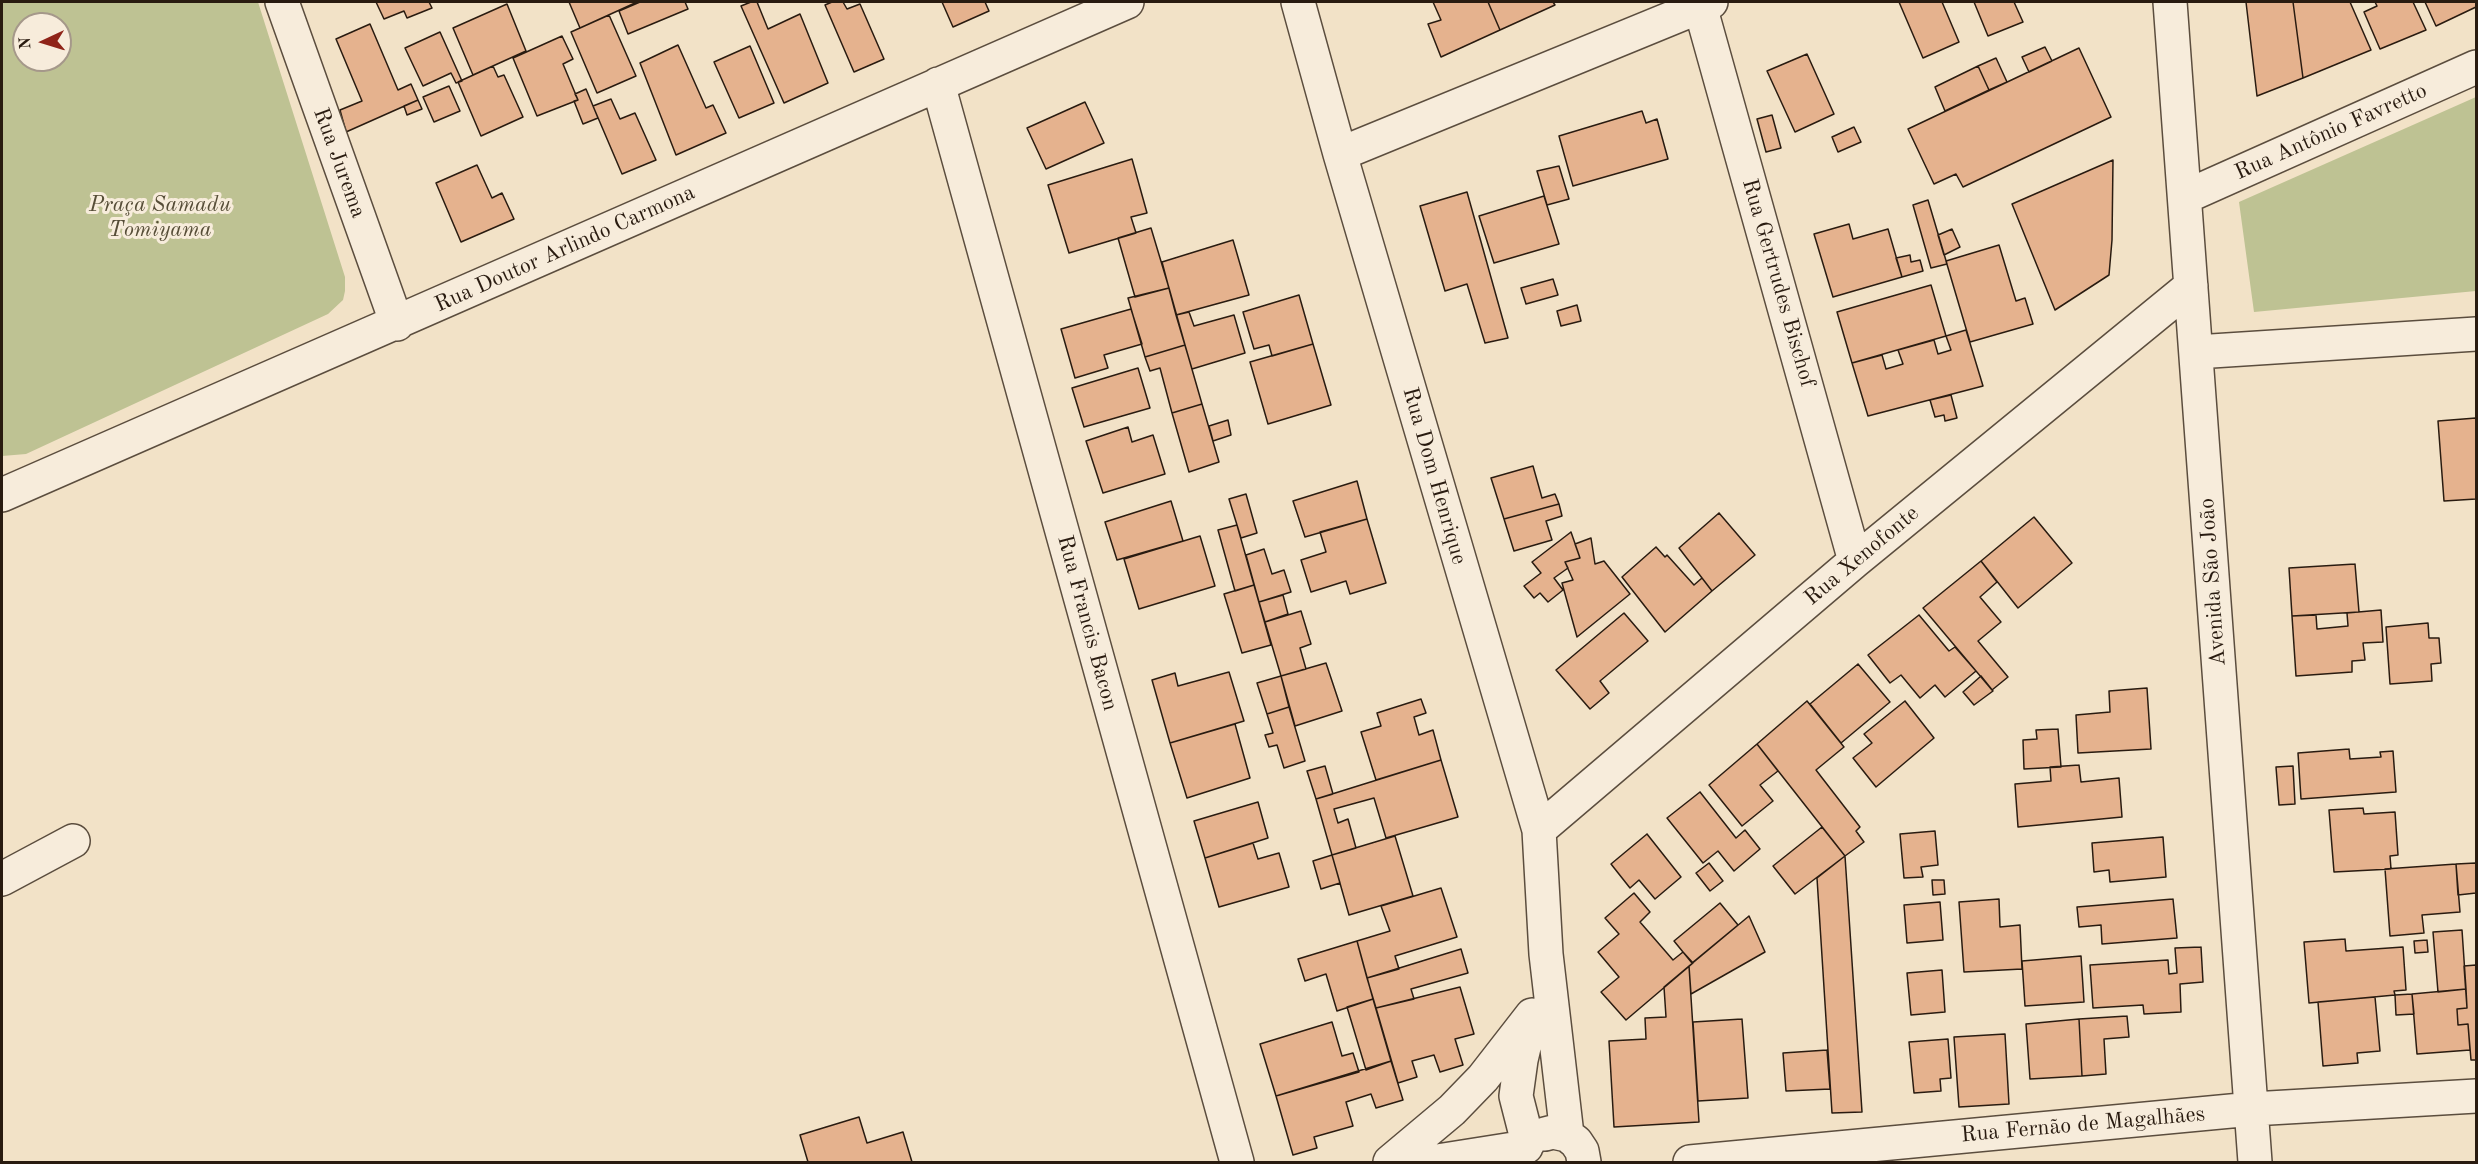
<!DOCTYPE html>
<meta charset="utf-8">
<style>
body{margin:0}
#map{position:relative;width:2478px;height:1164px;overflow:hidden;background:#f2e2c7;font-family:"Old Standard TT",serif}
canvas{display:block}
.frame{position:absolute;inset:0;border:3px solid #291b10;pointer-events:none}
.north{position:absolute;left:12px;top:12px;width:60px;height:60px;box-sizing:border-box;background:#f7ecdb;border:2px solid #a5988a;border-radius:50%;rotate:266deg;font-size:16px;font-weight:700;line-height:24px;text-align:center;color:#291b10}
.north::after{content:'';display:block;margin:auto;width:21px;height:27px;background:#8f2418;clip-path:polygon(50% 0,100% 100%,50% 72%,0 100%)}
</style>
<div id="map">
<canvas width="2478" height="1164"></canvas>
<div class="frame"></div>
<div class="north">N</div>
</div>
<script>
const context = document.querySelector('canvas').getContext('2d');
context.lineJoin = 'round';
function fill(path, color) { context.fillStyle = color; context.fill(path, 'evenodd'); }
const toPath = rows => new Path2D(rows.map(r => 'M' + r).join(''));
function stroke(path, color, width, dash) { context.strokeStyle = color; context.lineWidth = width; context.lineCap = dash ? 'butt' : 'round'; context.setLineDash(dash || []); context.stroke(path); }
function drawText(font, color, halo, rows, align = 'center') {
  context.font = font + ' "Old Standard TT",serif'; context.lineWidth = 6; context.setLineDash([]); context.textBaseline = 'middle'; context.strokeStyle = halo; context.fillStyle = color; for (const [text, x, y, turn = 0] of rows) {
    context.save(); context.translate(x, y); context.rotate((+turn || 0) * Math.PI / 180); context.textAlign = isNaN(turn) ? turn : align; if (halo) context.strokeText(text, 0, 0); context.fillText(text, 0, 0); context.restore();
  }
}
fill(toPath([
 [2,2,258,2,345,277,345,291,343,300,328,314,26,454,2,456],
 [24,24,60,24,60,60,24,60],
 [2476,97,2476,291,2254,312,2239,202]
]), '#bec293');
const building = toPath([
 [376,2,429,2,432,8,407,18,404,11,384,19,376,2],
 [569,2,635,2,635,3,580,28,569,2],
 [640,2,685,2,688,9,628,34,619,11,640,2],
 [751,2,757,2,768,29,800,14,828,83,784,103,741,6,751,2],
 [832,2,843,2,847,9,860,4,884,59,854,72,825,5,832,2],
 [942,2,985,2,989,11,953,27,942,2],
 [1433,2,1488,2,1500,30,1441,57,1428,24,1441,20,1433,2],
 [1488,2,1553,2,1555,5,1500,30,1488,2],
 [1899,2,1942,2,1959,42,1923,58,1899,2],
 [1974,2,2014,2,2023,22,1988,36,1974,2],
 [2246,2,2293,2,2303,78,2257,96,2246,2],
 [2293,2,2350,2,2371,50,2303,78,2293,2],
 [2375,2,2413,2,2426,30,2380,49,2364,12,2377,6,2375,2],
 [2425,2,2476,2,2476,7,2436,26,2425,2],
 [507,4,526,51,473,75,453,28,507,4],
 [609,15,636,76,597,93,571,32,609,15],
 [370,24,398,90,411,84,418,100,346,132,340,110,362,101,336,39,370,24],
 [440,32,462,81,456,83,451,73,423,86,405,48,440,32],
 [562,36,573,59,563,64,578,100,537,116,513,58,562,36],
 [678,45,706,108,713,105,726,133,676,155,640,63,678,45],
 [750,46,774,103,739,118,714,62,750,46],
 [2045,47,2052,61,2029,72,2022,57,2045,47],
 [2079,48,2111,117,1963,187,1956,174,1934,184,1908,129,2079,48],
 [1807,54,1834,114,1795,132,1767,71,1807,54],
 [1996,58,2007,82,1989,90,1978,66,1996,58],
 [493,66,498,77,504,75,523,117,481,136,458,82,493,66],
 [1978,66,1989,90,1945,111,1935,87,1978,66],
 [449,86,460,111,434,122,423,97,449,86],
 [586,89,598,118,583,124,574,101,578,100,575,94,586,89],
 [611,99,620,119,635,113,656,160,622,174,593,106,611,99],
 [418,100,422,109,407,115,404,106,418,100],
 [1085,102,1104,143,1046,169,1027,128,1085,102],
 [1642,111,1646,123,1657,119,1668,159,1573,186,1559,136,1642,111],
 [1772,115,1781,148,1766,152,1757,119,1772,115],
 [1854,127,1861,142,1838,152,1832,137,1854,127],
 [1132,159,1147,213,1131,217,1136,233,1069,253,1048,185,1132,159],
 [2113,160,2112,240,2109,275,2055,310,2012,204,2113,160],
 [477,165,492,198,502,193,514,219,461,242,436,183,477,165],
 [1559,166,1569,199,1547,205,1537,171,1559,166],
 [1467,192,1508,338,1485,343,1467,284,1445,291,1420,206,1467,192],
 [1544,196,1559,244,1494,263,1479,216,1544,196],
 [1928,200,1947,264,1931,268,1913,205,1928,200],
 [1849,224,1853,239,1888,229,1902,277,1833,297,1814,234,1849,224],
 [1151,228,1169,288,1135,297,1118,238,1151,228],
 [1952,229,1960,247,1944,255,1938,235,1952,229],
 [1233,240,1249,295,1176,315,1162,262,1233,240],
 [1999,245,2016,301,2025,298,2033,324,1970,342,1946,261,1999,245],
 [1910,255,1911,262,1920,260,1923,271,1902,277,1896,258,1910,255],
 [1553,279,1558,295,1526,304,1521,288,1553,279],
 [1931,285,1946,336,1852,363,1837,312,1931,285],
 [1169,288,1185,345,1145,357,1128,298,1169,288],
 [1299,295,1313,344,1272,356,1269,345,1254,349,1243,312,1299,295],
 [1577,305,1581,321,1561,326,1557,311,1577,305],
 [1131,309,1142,344,1104,355,1108,368,1075,378,1061,329,1131,309],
 [1189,312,1194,326,1234,315,1245,353,1192,369,1176,315,1189,312],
 [1966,330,1983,386,1868,416,1852,363,1882,355,1886,369,1903,364,1898,350,1934,340,1938,354,1951,350,1946,336,1966,330],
 [1313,344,1331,405,1268,424,1250,362,1313,344],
 [1185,345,1202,404,1172,413,1160,368,1150,371,1145,357,1185,345],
 [1138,368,1150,408,1084,427,1072,388,1138,368],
 [1951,395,1957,418,1945,421,1944,415,1935,417,1930,400,1951,395],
 [1202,404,1219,462,1189,472,1172,413,1202,404],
 [2476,418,2476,499,2444,501,2438,421,2476,418],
 [1228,420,1231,435,1213,441,1209,426,1228,420],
 [1128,427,1132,442,1153,435,1165,474,1103,493,1086,441,1128,427],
 [1533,466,1542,498,1555,494,1559,504,1504,519,1491,478,1533,466],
 [1357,481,1367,519,1305,537,1293,501,1357,481],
 [1246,494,1257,533,1241,538,1229,499,1246,494],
 [1171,501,1183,541,1117,560,1105,522,1171,501],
 [1559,504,1562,516,1546,521,1552,540,1514,551,1504,519,1559,504],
 [1719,513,1755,555,1712,591,1679,548,1719,513],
 [2034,517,2072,563,2018,608,1981,561,2034,517],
 [1367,519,1386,583,1350,594,1346,581,1311,592,1301,560,1326,552,1320,532,1367,519],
 [1237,525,1254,585,1235,591,1218,530,1237,525],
 [1571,532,1580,558,1565,562,1568,568,1554,578,1563,590,1548,602,1540,593,1534,598,1524,586,1541,573,1532,562,1571,532],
 [1200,536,1215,586,1139,609,1124,559,1200,536],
 [1591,538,1595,564,1604,561,1630,594,1577,637,1562,583,1573,580,1565,562,1580,558,1575,544,1591,538],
 [1656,547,1665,557,1667,555,1694,585,1702,578,1712,591,1665,632,1622,577,1656,547],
 [1264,549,1272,574,1284,570,1291,592,1259,602,1246,555,1264,549],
 [1981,561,1997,582,1980,597,2001,622,1978,641,2008,677,1992,690,1923,608,1981,561],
 [2355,564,2359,612,2292,616,2289,568,2355,564],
 [1254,585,1271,645,1242,653,1224,594,1254,585],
 [1283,595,1288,614,1265,622,1259,602,1283,595],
 [2381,610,2383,642,2363,643,2365,660,2352,661,2352,672,2296,676,2292,616,2316,615,2317,629,2348,626,2347,613,2381,610],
 [1301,611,1311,644,1300,648,1306,669,1281,676,1265,622,1301,611],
 [1624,613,1648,641,1600,681,1609,693,1590,709,1556,670,1624,613],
 [1919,615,1949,651,1955,647,1976,671,1945,697,1935,685,1920,698,1901,675,1890,683,1868,655,1919,615],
 [2428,623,2429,638,2439,638,2441,663,2431,664,2432,681,2390,684,2386,627,2428,623],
 [1326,663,1342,711,1295,726,1281,676,1326,663],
 [1858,664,1890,702,1841,743,1810,704,1858,664],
 [1229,672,1244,721,1170,743,1152,680,1175,673,1178,686,1229,672],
 [1281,676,1289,707,1267,714,1257,683,1281,676],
 [1981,676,1993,691,1974,705,1963,692,1981,676],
 [2147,688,2151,749,2078,753,2076,715,2110,712,2109,691,2147,688],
 [1421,699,1426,713,1414,717,1419,735,1433,730,1441,760,1376,780,1361,732,1381,726,1377,713,1421,699],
 [1807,701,1844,747,1816,770,1860,827,1856,831,1864,842,1845,856,1757,744,1807,701],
 [1905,701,1934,738,1876,787,1853,758,1872,743,1864,734,1905,701],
 [1289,707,1305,761,1284,768,1277,745,1269,747,1265,735,1273,733,1267,714,1289,707],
 [1235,724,1250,778,1187,798,1170,743,1235,724],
 [2058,729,2061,767,2024,769,2023,740,2037,739,2036,730,2058,729],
 [1757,744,1778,771,1760,785,1773,801,1742,826,1709,785,1757,744],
 [2349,749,2350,759,2381,757,2380,752,2393,751,2396,792,2301,799,2298,753,2349,749],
 [1441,760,1458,817,1386,838,1374,798,1334,809,1338,823,1348,819,1356,848,1332,855,1316,799,1441,760],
 [2079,765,2081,782,2119,778,2122,817,2018,827,2015,784,2051,781,2050,767,2079,765],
 [1325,766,1333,794,1316,799,1307,771,1325,766],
 [2293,766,2295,804,2279,805,2276,767,2293,766],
 [1700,792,1736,838,1745,830,1760,849,1734,871,1718,851,1703,863,1667,818,1700,792],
 [1258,802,1268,838,1205,858,1194,821,1258,802],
 [2363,808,2364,814,2395,812,2398,855,2390,856,2391,869,2334,872,2329,810,2363,808],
 [1822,827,1845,856,1795,894,1773,866,1822,827],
 [1935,831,1938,865,1921,867,1923,877,1904,878,1900,834,1935,831],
 [1647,834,1681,877,1655,899,1639,880,1630,888,1611,864,1647,834],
 [1395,836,1413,896,1349,915,1332,855,1395,836],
 [2163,837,2166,877,2110,882,2109,870,2094,872,2092,843,2163,837],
 [1253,843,1258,859,1279,853,1289,887,1219,907,1205,858,1253,843],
 [1332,855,1340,883,1321,889,1313,861,1332,855],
 [1845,856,1862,1112,1832,1113,1817,878,1845,856],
 [1709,863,1723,881,1710,891,1696,873,1709,863],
 [2476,863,2476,893,2458,895,2456,864,2476,863],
 [2456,864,2460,912,2422,915,2424,933,2390,936,2385,869,2456,864],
 [1932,880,1944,880,1945,894,1933,895,1932,880],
 [1441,888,1457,937,1395,956,1399,969,1367,978,1357,941,1390,931,1381,906,1441,888],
 [1634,893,1650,912,1640,922,1673,960,1683,952,1693,963,1626,1020,1601,992,1619,977,1598,952,1619,934,1605,918,1634,893],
 [1999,899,2000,927,2020,925,2022,969,1964,972,1959,902,1999,899],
 [2173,899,2177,938,2102,944,2101,925,2079,927,2077,907,2173,899],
 [1940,902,1943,940,1907,943,1904,905,1940,902],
 [1720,903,1738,925,1692,963,1674,941,1720,903],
 [1749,916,1765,952,1691,994,1689,966,1749,916],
 [2462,930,2466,989,2438,992,2433,932,2462,930],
 [2345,939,2346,951,2403,947,2406,990,2394,991,2395,995,2309,1003,2304,942,2345,939],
 [2427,940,2428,952,2415,953,2414,941,2427,940],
 [1357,941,1373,999,1337,1011,1326,974,1305,981,1298,959,1357,941],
 [2201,947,2203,982,2180,984,2181,1012,2144,1014,2143,1005,2093,1008,2090,965,2168,960,2169,974,2177,973,2175,948,2201,947],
 [1461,949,1468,973,1411,989,1414,999,1376,1008,1367,978,1461,949],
 [2081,956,2084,1002,2025,1006,2022,961,2081,956],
 [2476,965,2476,1060,2471,1060,2468,1024,2458,1025,2457,1009,2467,1008,2464,966,2476,965],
 [1689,966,1699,1122,1614,1127,1609,1041,1646,1039,1645,1018,1666,1017,1664,987,1689,966],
 [1942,970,1945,1012,1911,1015,1907,973,1942,970],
 [1460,987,1474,1034,1455,1039,1463,1065,1440,1072,1434,1055,1412,1061,1417,1077,1398,1083,1376,1008,1460,987],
 [2466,989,2467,1008,2457,1009,2458,1025,2468,1024,2470,1050,2417,1054,2412,994,2466,989],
 [2412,994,2414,1014,2396,1015,2395,995,2412,994],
 [2375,997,2380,1051,2357,1053,2358,1063,2323,1066,2318,1002,2375,997],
 [1373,999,1391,1061,1366,1070,1347,1007,1373,999],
 [2127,1016,2129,1037,2104,1039,2106,1074,2082,1076,2079,1019,2127,1016],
 [1742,1019,1748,1098,1698,1101,1693,1022,1742,1019],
 [2079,1019,2082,1076,2030,1079,2026,1024,2079,1019],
 [1332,1022,1342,1056,1353,1053,1359,1072,1276,1096,1260,1044,1332,1022],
 [2005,1034,2009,1104,1959,1107,1954,1037,2005,1034],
 [1948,1039,1951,1078,1940,1079,1941,1091,1914,1093,1909,1042,1948,1039],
 [1827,1050,1830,1089,1786,1091,1783,1053,1827,1050],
 [1391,1061,1403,1100,1376,1108,1371,1094,1346,1102,1353,1126,1314,1137,1317,1148,1293,1155,1276,1096,1391,1061],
 [859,1117,867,1143,903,1132,912,1162,808,1162,800,1135,859,1117]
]);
fill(building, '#e5b28e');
stroke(building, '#291b10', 1.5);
const minor = toPath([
 [282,2,397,324],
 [1298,2,1340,154,1539,830,1546,954,1567,1135],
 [2170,2,2255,1162],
 [1700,6,1855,561],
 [938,84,1237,1162],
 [1340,154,1711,2],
 [2185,197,2476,67],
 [2196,352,2476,334],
 [2,495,1127,2],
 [1539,830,1855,561,2191,286],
 [2,879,73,841],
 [1545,1134,1553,1132,1567,1135,1576,1142,1582,1151,1584,1162],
 [1528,1143,1516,1096,1521,1060,1529,1026],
 [1390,1162,1452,1110,1483,1078,1532,1015],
 [1431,1162,1526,1147],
 [1690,1162,2252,1109,2476,1096]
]);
stroke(minor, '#5b4d3e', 36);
stroke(minor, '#f7ecdb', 33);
drawText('22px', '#291b10', '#f7ecdb', [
 ["Rua Antônio Favretto",2331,132,-24],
 ["Rua Jurema",339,163,70],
 ["Rua Doutor Arlindo Carmona",565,249,-24],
 ["Rua Gertrudes Bischof",1778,283,74],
 ["Rua Dom Henrique",1434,476,74],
 ["Rua Xenofonte",1862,556,-40],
 ["Avenida São João",2213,582,-94],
 ["Rua Francis Bacon",1087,623,75],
 ["Rua Fernão de Magalhães",2083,1125,-5]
]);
drawText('italic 22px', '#564d37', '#f7ecdb', [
 ["Praça Samadu",160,205],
 ["Tomiyama",160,230]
]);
</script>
